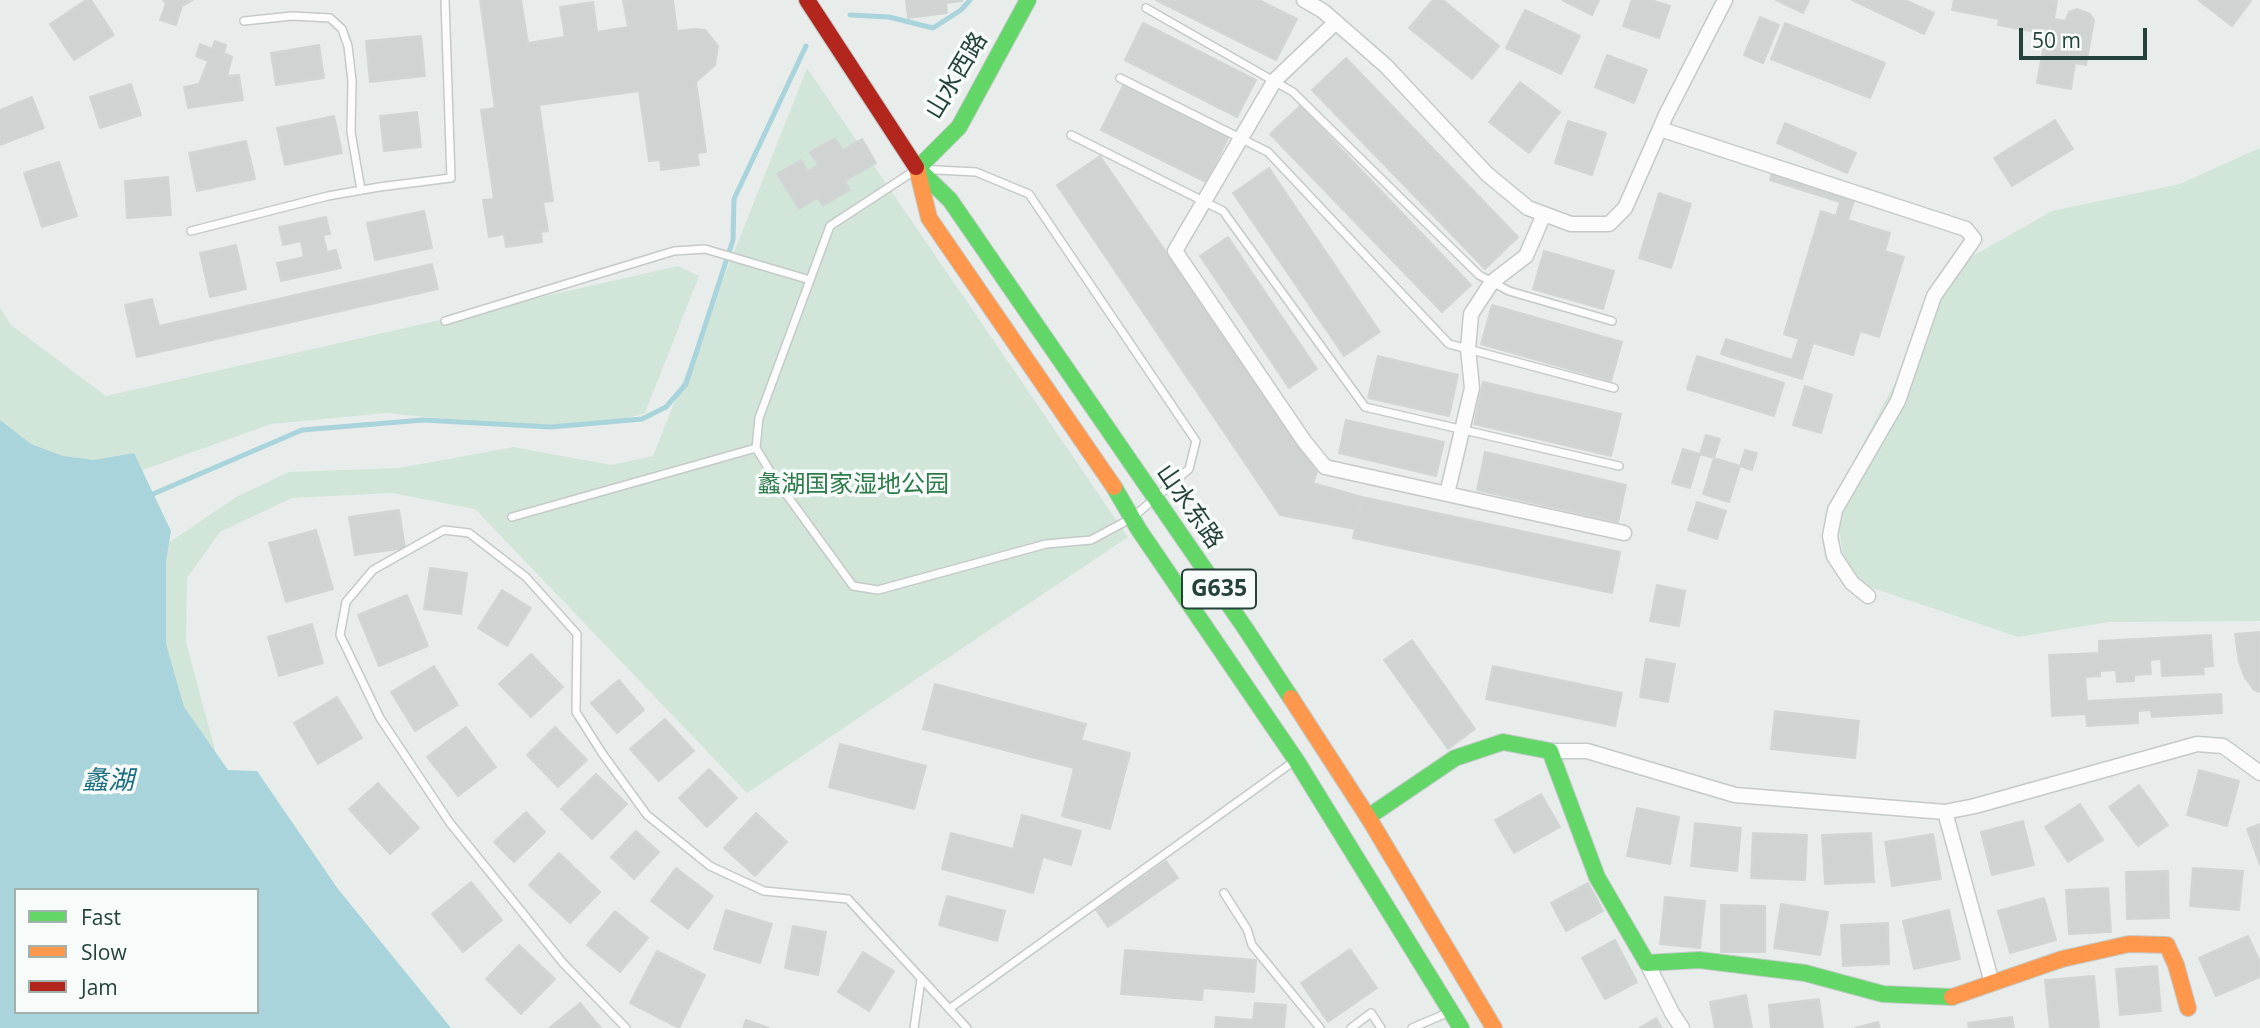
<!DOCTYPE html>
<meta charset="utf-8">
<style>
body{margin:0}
#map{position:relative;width:2260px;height:1028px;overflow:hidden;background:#e8edeb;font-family:"Open Sans",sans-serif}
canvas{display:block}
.legend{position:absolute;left:14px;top:888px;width:245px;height:126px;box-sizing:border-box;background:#f7fbf9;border:2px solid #a3b1ad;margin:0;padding:9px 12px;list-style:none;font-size:21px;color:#24423a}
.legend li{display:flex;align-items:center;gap:14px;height:35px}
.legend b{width:35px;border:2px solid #a3b1ad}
.scale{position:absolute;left:2019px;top:28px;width:128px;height:32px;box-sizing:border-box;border:4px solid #24423a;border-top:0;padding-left:9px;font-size:21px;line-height:24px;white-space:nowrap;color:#24423a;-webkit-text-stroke:5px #f7fbf9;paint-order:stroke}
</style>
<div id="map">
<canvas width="2260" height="1028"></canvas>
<ul class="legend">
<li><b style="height:9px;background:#63d668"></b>Fast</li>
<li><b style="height:9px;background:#ff974d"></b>Slow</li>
<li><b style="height:9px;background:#b3261e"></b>Jam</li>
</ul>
<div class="scale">50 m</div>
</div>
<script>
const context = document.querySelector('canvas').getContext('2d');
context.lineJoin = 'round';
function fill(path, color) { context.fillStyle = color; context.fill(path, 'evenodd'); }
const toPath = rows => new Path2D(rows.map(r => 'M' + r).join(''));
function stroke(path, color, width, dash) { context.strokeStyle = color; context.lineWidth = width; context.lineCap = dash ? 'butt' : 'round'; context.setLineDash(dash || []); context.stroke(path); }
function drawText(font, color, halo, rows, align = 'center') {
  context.font = font + ' "Open Sans","Noto Sans SC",sans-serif'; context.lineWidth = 7; context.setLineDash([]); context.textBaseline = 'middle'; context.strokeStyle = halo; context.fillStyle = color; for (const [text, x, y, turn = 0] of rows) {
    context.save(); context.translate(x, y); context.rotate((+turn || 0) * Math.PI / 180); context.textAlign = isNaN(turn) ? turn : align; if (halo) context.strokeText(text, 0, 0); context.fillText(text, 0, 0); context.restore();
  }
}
fill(toPath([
 [807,68,1128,537,747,793,475,509,392,493,292,498,220,532,187,578,186,642,220,769,407,1026,0,1028,0,308,11,325,106,396,678,266,699,276,645,413,606,425,495,424,387,413,271,424,137,472,170,542,236,497,289,472,399,468,514,447,611,465,653,456],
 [16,890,257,890,257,1012,16,1012],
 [2260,148,2260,621,2109,622,2018,637,1846,579,1835,497,1957,265,2052,211,2180,184]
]), '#d1e6d8');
fill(toPath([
 [0,420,31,444,63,456,94,460,134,453,171,531,166,561,166,644,184,707,228,770,257,771,338,889,451,1028,0,1028],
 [16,890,257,890,257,1012,16,1012]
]), '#a9d4db');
stroke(toPath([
 [850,15,889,17,933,28,961,10,970,0],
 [153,494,302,430,423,420,551,427,642,419,666,407,686,384,733,240,734,199,806,46]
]), '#a9d4db', 5);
const building = toPath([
 [86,0,91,0,114,35,74,60,50,24,86,0],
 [163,0,193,0,182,6,176,25,160,20,166,4,163,0],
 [480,0,521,0,528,43,565,37,560,7,593,2,597,32,628,27,623,0,673,0,677,31,694,29,705,30,718,46,715,65,696,82,706,152,697,153,699,165,661,170,660,160,649,161,639,91,539,105,553,201,543,202,548,231,541,232,542,242,506,247,504,234,489,237,483,200,494,199,481,110,495,108,480,0],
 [906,0,962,0,962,1,946,3,947,13,908,18,906,0],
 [1156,0,1259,0,1297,19,1276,60,1156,0],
 [1433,0,1443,0,1499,46,1472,79,1409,28,1433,0],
 [1562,0,1599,0,1592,15,1562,0],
 [1632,0,1651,0,1670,6,1659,38,1623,26,1632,0],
 [1776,0,1809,0,1803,13,1776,0],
 [1852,0,1905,0,1934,13,1924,34,1852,0],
 [1954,0,2051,0,2057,1,2054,19,2065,21,2069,12,2077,9,2090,14,2094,20,2086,65,2075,63,2071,89,2037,83,2046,34,1998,25,1999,19,1952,10,1954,0],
 [2198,0,2250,0,2251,1,2232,26,2198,0],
 [1525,10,1580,36,1561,74,1506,48,1525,10],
 [1760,17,1779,25,1763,63,1744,55,1760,17],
 [1143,23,1256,80,1237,117,1125,60,1143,23],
 [1785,23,1885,63,1870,98,1771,59,1785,23],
 [421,36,425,76,370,82,366,41,421,36],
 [215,41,226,45,224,53,232,57,227,76,239,75,243,100,188,108,184,87,199,84,208,61,196,56,200,44,212,49,215,41],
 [319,45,324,78,276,85,271,53,319,45],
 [1607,55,1647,70,1634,103,1595,87,1607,55],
 [1346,58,1518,237,1485,269,1312,90,1346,58],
 [1520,82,1560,112,1529,153,1489,122,1520,82],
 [131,84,141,115,100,128,90,97,131,84],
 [1123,86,1228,138,1206,182,1101,130,1123,86],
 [32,97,44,128,0,145,0,110,32,97],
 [1300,106,1471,285,1442,312,1270,134,1300,106],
 [417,112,421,147,384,151,380,116,417,112],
 [334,116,342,153,285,165,277,128,334,116],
 [2055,120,2073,149,2012,186,1994,158,2055,120],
 [1568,121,1606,133,1592,175,1555,163,1568,121],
 [1785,123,1856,153,1847,173,1777,143,1785,123],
 [835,138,843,150,862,139,876,163,845,181,850,190,823,206,818,198,799,209,777,174,801,160,808,171,818,165,810,152,835,138],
 [246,141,255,179,197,191,189,153,246,141],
 [1100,156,1317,472,1313,483,1362,497,1355,529,1280,515,1057,185,1100,156],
 [59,162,77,216,42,227,24,173,59,162],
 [1269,168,1380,332,1344,356,1233,193,1269,168],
 [1773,169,1856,194,1848,220,1890,233,1885,251,1904,257,1879,337,1860,331,1853,355,1813,343,1802,379,1721,354,1726,339,1792,360,1799,339,1784,334,1821,211,1836,216,1840,202,1770,180,1773,169],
 [168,177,171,215,127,218,125,181,168,177],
 [1659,193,1691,204,1671,268,1639,258,1659,193],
 [424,211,432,248,375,260,367,223,424,211],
 [326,217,330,234,323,235,327,252,336,250,341,268,281,281,277,263,304,257,301,241,283,245,279,227,326,217],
 [1228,237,1317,369,1289,388,1200,256,1228,237],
 [236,245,246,289,210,297,200,253,236,245],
 [1544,251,1614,271,1603,309,1533,289,1544,251],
 [432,264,438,289,137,357,125,305,152,299,159,326,432,264],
 [1492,305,1622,342,1611,381,1481,344,1492,305],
 [1378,356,1458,375,1449,416,1368,398,1378,356],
 [1697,356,1784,383,1774,416,1687,389,1697,356],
 [1483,382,1621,414,1611,456,1474,424,1483,382],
 [1805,386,1832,395,1821,433,1793,425,1805,386],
 [1346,420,1444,442,1436,476,1339,453,1346,420],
 [1706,435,1720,439,1714,458,1700,454,1706,435],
 [1683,449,1700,454,1690,488,1672,483,1683,449],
 [1745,450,1757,453,1752,470,1740,466,1745,450],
 [1485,452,1626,485,1618,522,1477,490,1485,452],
 [1714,458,1740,466,1729,502,1703,494,1714,458],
 [1362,497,1620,552,1612,593,1353,538,1362,497],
 [1697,502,1726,511,1717,539,1688,530,1697,502],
 [399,510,405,548,355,555,349,517,399,510],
 [316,530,333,589,286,602,269,543,316,530],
 [430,568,467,573,461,614,424,609,430,568],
 [1657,585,1685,591,1679,626,1650,621,1657,585],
 [502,590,531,608,507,646,478,628,502,590],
 [407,595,428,646,379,666,358,615,407,595],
 [312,624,323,663,279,676,268,637,312,624],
 [2260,632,2260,692,2254,690,2245,678,2239,662,2235,634,2260,632],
 [2211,635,2213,666,2203,667,2204,674,2162,676,2161,659,2150,660,2151,674,2134,675,2134,681,2117,682,2116,670,2100,671,2100,676,2085,677,2087,701,2221,694,2222,713,2152,717,2151,710,2138,711,2138,723,2087,726,2086,714,2052,716,2049,655,2099,653,2099,641,2211,635],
 [1412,640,1475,729,1448,749,1384,660,1412,640],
 [531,654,563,687,531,717,499,684,531,654],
 [1646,659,1675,664,1668,702,1640,697,1646,659],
 [434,666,458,705,415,731,391,692,434,666],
 [1493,666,1622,693,1615,726,1486,699,1493,666],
 [619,680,644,710,617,733,591,703,619,680],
 [935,684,1086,724,1081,740,1130,753,1110,829,1062,816,1074,768,923,729,935,684],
 [337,697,362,738,318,764,294,723,337,697],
 [1775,711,1859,721,1855,758,1771,749,1775,711],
 [665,719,694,751,659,781,630,749,665,719],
 [466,727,496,767,458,796,427,757,466,727],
 [555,727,587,760,558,787,527,755,555,727],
 [840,744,926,766,914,809,829,787,840,744],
 [709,769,737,798,707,827,679,798,709,769],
 [2199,770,2239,781,2227,826,2187,815,2199,770],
 [596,774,627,804,592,839,561,809,596,774],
 [378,783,419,828,390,854,349,809,378,783],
 [2139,785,2168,825,2138,846,2109,807,2139,785],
 [1541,794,1560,827,1514,853,1495,820,1541,794],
 [2080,804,2103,840,2068,862,2045,827,2080,804],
 [1637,808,1679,817,1670,864,1627,856,1637,808],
 [526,812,545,832,514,862,494,842,526,812],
 [756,813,787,842,755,876,724,848,756,813],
 [1022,815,1081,831,1071,865,1043,857,1033,893,942,869,951,833,1013,849,1022,815],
 [2023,821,2034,865,1992,875,1981,832,2023,821],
 [1695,823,1741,828,1737,871,1691,866,1695,823],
 [2260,824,2260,865,2247,829,2260,824],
 [636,831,659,852,634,879,611,857,636,831],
 [1753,833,1807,835,1805,880,1751,878,1753,833],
 [1871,833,1874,882,1825,884,1822,835,1871,833],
 [1933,834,1941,879,1892,886,1885,842,1933,834],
 [559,853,600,892,570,923,529,885,559,853],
 [1166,861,1178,878,1108,927,1096,910,1166,861],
 [676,868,713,896,688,929,651,901,676,868],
 [2193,868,2243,871,2239,910,2190,906,2193,868],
 [2168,871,2169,918,2127,919,2126,872,2168,871],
 [471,882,502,920,463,952,432,914,471,882],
 [1588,883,1603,911,1566,931,1551,903,1588,883],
 [2108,888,2111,932,2069,934,2066,890,2108,888],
 [947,896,1005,911,997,941,939,925,947,896],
 [1665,897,1705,901,1700,948,1660,944,1665,897],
 [2044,898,2056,940,2010,953,1998,911,2044,898],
 [1781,904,1828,912,1820,955,1774,948,1781,904],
 [1721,905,1765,906,1765,952,1721,952,1721,905],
 [726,910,772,924,760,963,714,949,726,910],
 [1949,910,1960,959,1914,969,1903,921,1949,910],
 [615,911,648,938,620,972,587,945,615,911],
 [1888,923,1889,964,1843,966,1841,925,1888,923],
 [793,926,826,932,818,975,785,968,793,926],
 [2248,936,2260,962,2260,977,2216,996,2199,958,2248,936],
 [1615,940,1637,982,1605,999,1582,958,1615,940],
 [519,945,555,979,521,1014,486,979,519,945],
 [1350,949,1377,988,1328,1022,1301,983,1350,949],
 [1125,950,1256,960,1254,992,1203,988,1202,1000,1121,994,1125,950],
 [657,951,705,975,679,1028,630,1003,657,951],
 [863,952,894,971,869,1011,838,992,863,952],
 [2157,966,2161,1011,2120,1015,2116,969,2157,966],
 [2094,976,2099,1028,2050,1028,2045,980,2094,976],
 [1746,995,1752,1028,1715,1028,1710,1002,1746,995],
 [1819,999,1823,1028,1771,1028,1769,1005,1819,999],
 [580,1003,601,1028,549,1028,580,1003],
 [1255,1003,1286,1005,1284,1028,1215,1028,1216,1017,1253,1020,1255,1003],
 [2012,1017,2014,1028,1969,1028,1968,1023,2012,1017],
 [1656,1018,1662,1028,1639,1028,1656,1018],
 [746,1020,769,1028,743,1028,746,1020],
 [1878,1022,1880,1028,1855,1028,1878,1022]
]);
fill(building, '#cfd4d2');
stroke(building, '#d1d6d4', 2);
const lane = toPath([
 [1146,8,1293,92,1479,275,1509,291,1612,321],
 [244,21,292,16,330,18,342,29,348,46,352,81,351,132,361,190],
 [1120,78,1268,152,1449,344,1614,388],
 [1071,135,1223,211,1365,407,1619,466],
 [917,169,976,172,1029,194,1196,441,1189,469,1132,518,1091,540,1046,544,878,590,853,586,773,476,756,448,759,418,830,226,917,169],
 [191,231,328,196,379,187,451,178,445,0],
 [445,321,674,251,705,249,810,280],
 [512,517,756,448],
 [1224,893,1247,929,1252,945,1320,1028],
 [949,1009,1293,762],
 [626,1028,563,963,450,823,380,718,340,635,346,602,373,570,444,530,469,533,526,577,577,634,576,712,602,753,647,815,710,866,764,891,848,899,967,1028],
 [914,1028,921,979],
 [1351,1028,1371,1013,1381,1028],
 [1412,1028,1447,1013]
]);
const street = toPath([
 [1304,0,1323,11,1386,66,1487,174,1528,208,1571,224,1609,224,1625,208,1666,115,1725,0],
 [1336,22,1275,80,1175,251,1304,441,1325,467,1447,494,1472,388,1468,349,1471,314,1492,282,1526,256,1544,214],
 [1660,129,1966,229,1974,239,1934,296,1898,401,1835,510,1830,536,1834,556,1852,583,1868,596],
 [1447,494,1624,533],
 [1550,751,1587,751,1735,795,1945,812,1992,983],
 [1945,812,1975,806,2197,744,2223,746,2260,773],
 [1647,963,1672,1013,1682,1028]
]);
const fast = toPath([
 [916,167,950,200,1245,628,1291,698],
 [917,169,959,127,1028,0],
 [1114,487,1139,530,1296,760,1461,1028],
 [1368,817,1455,758,1503,742,1550,751,1597,877,1647,963,1699,960,1805,973,1883,994,1952,997]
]);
const slow = toPath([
 [917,169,929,218,1114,487],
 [1291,698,1368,817,1494,1028],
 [1952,997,2062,959,2129,944,2167,945,2176,965,2188,1008]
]);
const jam = toPath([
 [807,0,916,167]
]);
stroke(lane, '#c5cac8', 10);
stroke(street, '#c5cac8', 17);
stroke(fast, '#c3cbc8', 18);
stroke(slow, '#c3cbc8', 18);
stroke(jam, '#c3cbc8', 18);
stroke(lane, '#fcfcfc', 7);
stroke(street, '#fcfcfc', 14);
stroke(fast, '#63d668', 16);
stroke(slow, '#ff974d', 16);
stroke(jam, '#b3261e', 16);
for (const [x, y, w] of [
 [1219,589,74]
]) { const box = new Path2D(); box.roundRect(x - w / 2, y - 19.5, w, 39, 5); context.fillStyle = '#f7fbf9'; context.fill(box); stroke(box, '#24423a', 2); }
drawText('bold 23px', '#24423a', null, [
 ["G635",1219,589]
]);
drawText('24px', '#24423a', '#f7fbf9', [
 ["山水西路",957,76,-59],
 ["山水东路",1189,507,55]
]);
drawText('24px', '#2d7a4b', '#f7fbf9', [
 ["蠡湖国家湿地公园",853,485]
]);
drawText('italic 26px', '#1c6f80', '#f7fbf9', [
 ["蠡湖",108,782]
]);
</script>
